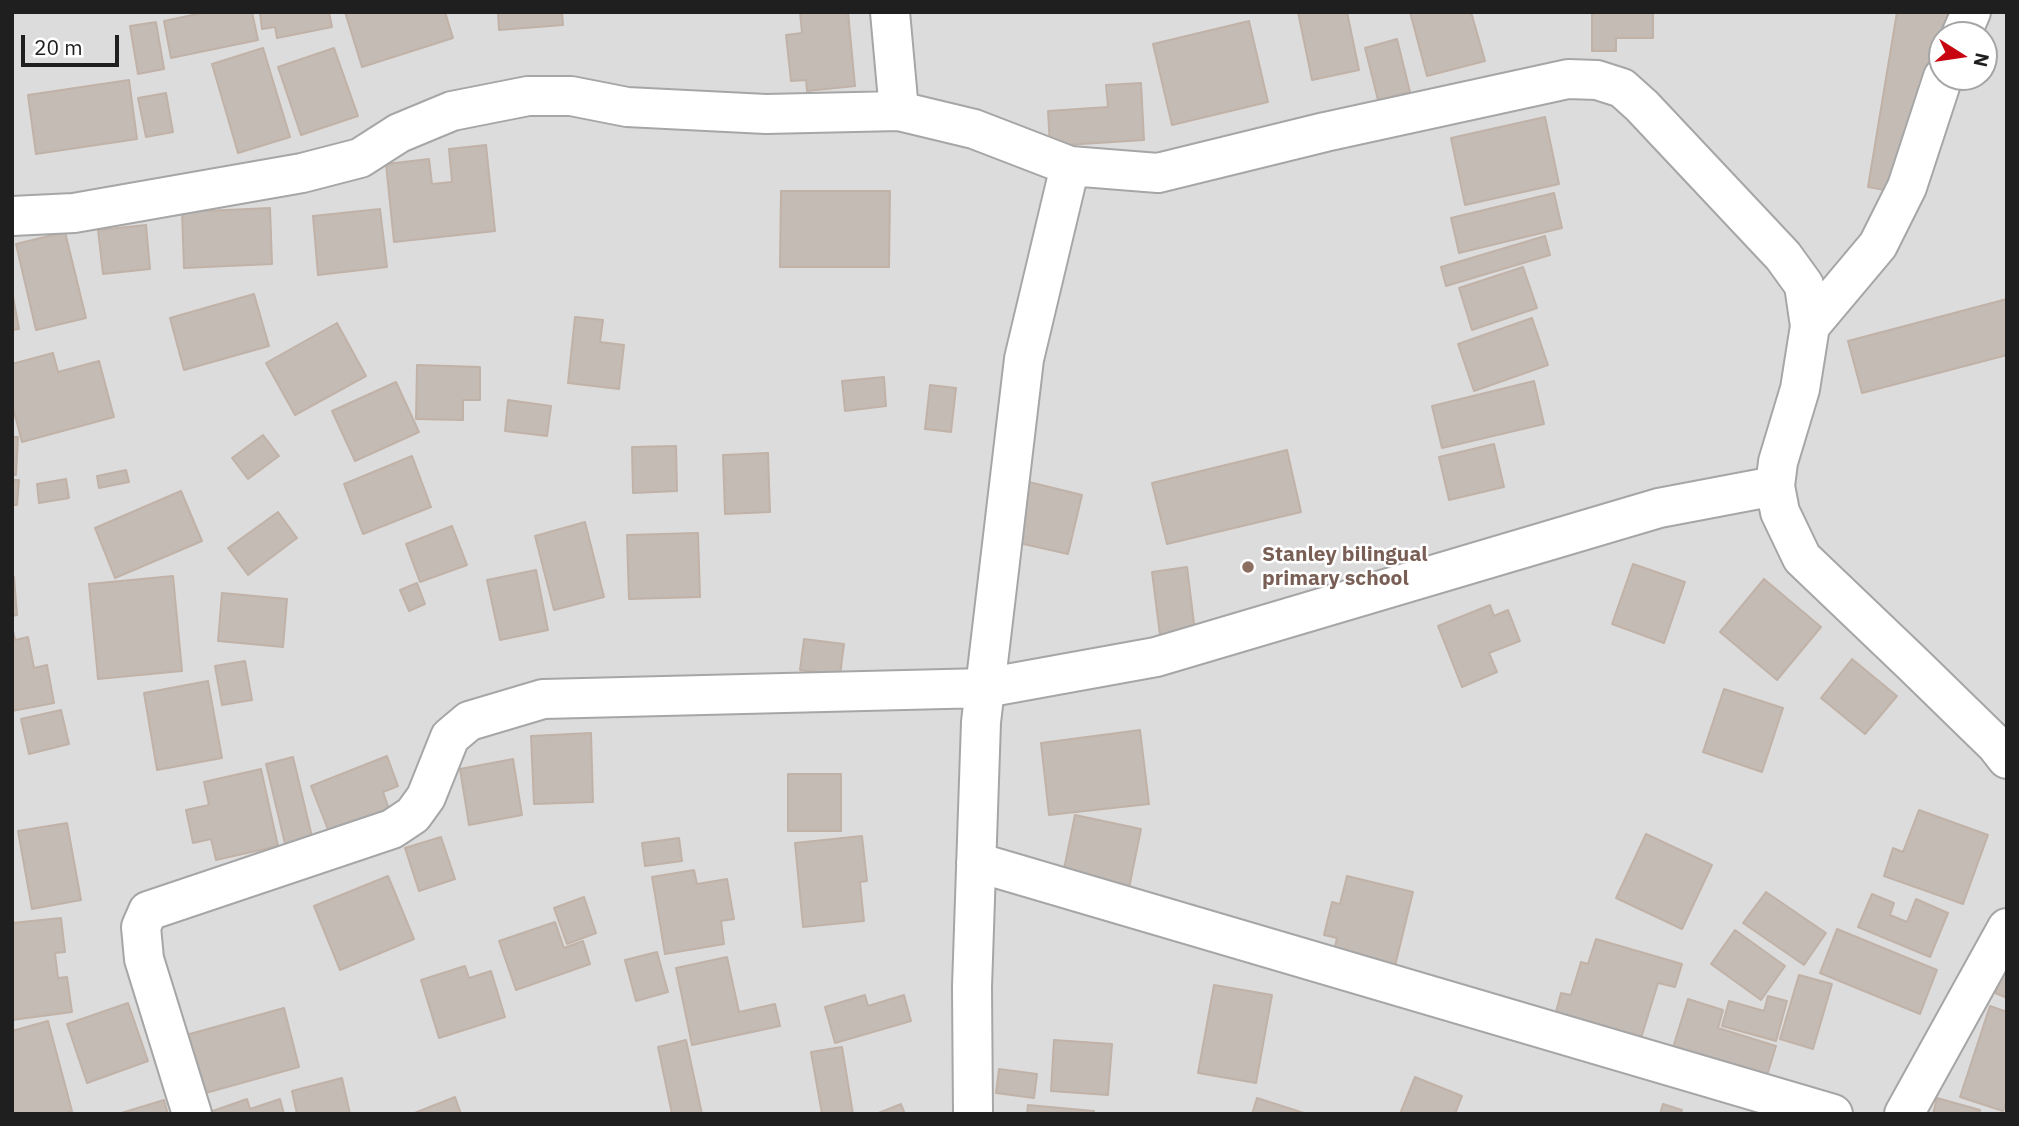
<!DOCTYPE html>
<style>
body{margin:0}
#map{position:relative;width:2019px;height:1126px;overflow:hidden;background:#efece6;font-family:"IBM Plex Sans",sans-serif}
canvas{display:block}
.frame{position:absolute;inset:0;border:14px solid #1f1f1f;pointer-events:none}
.north{position:absolute;left:1928px;top:21px;width:70px;height:70px;box-sizing:border-box;background:#fff;border:2px solid #a5a5a5;border-radius:50%;rotate:102deg;font-size:19px;font-weight:700;line-height:28px;text-align:center;color:#1f1f1f}
.north::after{content:'';display:block;margin:auto;width:24px;height:32px;background:#c80611;clip-path:polygon(50% 0,100% 100%,50% 72%,0 100%)}
.scale{position:absolute;left:21px;top:35px;width:98px;height:32px;box-sizing:border-box;border:4px solid #1f1f1f;border-top:0;padding-left:9px;font-size:21px;line-height:24px;white-space:nowrap;color:#1f1f1f;-webkit-text-stroke:5px #fff;paint-order:stroke}
</style>
<div id="map">
<canvas width="2019" height="1126"></canvas>
<div class="frame"></div>
<div class="north">N</div>
<div class="scale">20 m</div>
</div>
<script>
const context = document.querySelector('canvas').getContext('2d');
context.lineJoin = 'round';
function fill(path, color) { context.fillStyle = color; context.fill(path, 'evenodd'); }
const toPath = rows => new Path2D(rows.map(r => 'M' + r).join(''));
function stroke(path, color, width, dash) { context.strokeStyle = color; context.lineWidth = width; context.lineCap = dash ? 'butt' : 'round'; context.setLineDash(dash || []); context.stroke(path); }
function drawText(font, color, halo, rows, align = 'center') {
  context.font = font + ' "IBM Plex Sans",sans-serif'; context.lineWidth = 5; context.setLineDash([]); context.textBaseline = 'middle'; context.strokeStyle = halo; context.fillStyle = color; for (const [text, x, y, turn = 0] of rows) {
    context.save(); context.translate(x, y); context.rotate((+turn || 0) * Math.PI / 180); context.textAlign = isNaN(turn) ? turn : align; if (halo) context.strokeText(text, 0, 0); context.fillText(text, 0, 0); context.restore();
  }
}
fill(toPath([
 [12,12,2007,12,2007,1114,12,1114],
 [1942,35,1984,35,1984,77,1942,77]
]), '#dddcdc');
const building = toPath([
 [207,12,252,12,258,40,171,58,164,21,207,12],
 [329,12,332,27,277,38,275,27,262,29,260,13,329,12],
 [345,12,445,12,453,38,362,67,345,12],
 [498,12,562,12,563,25,499,30,498,12],
 [800,12,848,12,855,86,807,91,806,80,791,81,786,35,802,33,800,12],
 [1298,12,1347,12,1359,70,1312,80,1298,12],
 [1410,12,1471,12,1485,61,1427,76,1410,12],
 [1592,12,1653,12,1653,38,1616,38,1616,51,1592,51,1592,12],
 [1897,12,1950,12,1946,35,1942,35,1942,61,1919,196,1868,187,1897,12],
 [1249,21,1268,102,1172,125,1153,44,1249,21],
 [156,22,164,69,138,74,130,26,156,22],
 [1397,39,1410,92,1378,100,1365,48,1397,39],
 [263,48,290,137,238,153,212,64,263,48],
 [334,48,358,116,301,135,278,67,334,48],
 [129,80,137,139,36,154,28,95,129,80],
 [1141,83,1144,140,1050,146,1048,111,1108,107,1106,85,1141,83],
 [166,93,173,132,146,137,138,98,166,93],
 [1545,117,1559,184,1465,205,1451,138,1545,117],
 [486,145,495,231,394,242,386,164,429,159,432,184,452,182,449,149,486,145],
 [781,191,890,191,889,267,780,267,781,191],
 [1554,193,1562,228,1459,253,1451,218,1554,193],
 [270,208,272,264,184,268,182,212,270,208],
 [380,209,387,267,318,275,313,216,380,209],
 [146,225,150,269,103,274,98,230,146,225],
 [65,232,86,318,36,330,16,244,65,232],
 [1545,236,1550,255,1446,286,1441,267,1545,236],
 [1523,267,1537,308,1472,330,1459,288,1523,267],
 [12,291,19,329,12,330,12,291],
 [254,294,269,346,184,370,170,318,254,294],
 [2007,299,2007,355,1862,393,1848,341,2007,299],
 [575,317,603,320,600,342,624,345,619,389,568,383,575,317],
 [1532,318,1548,365,1474,391,1458,344,1532,318],
 [337,323,366,376,295,415,266,363,337,323],
 [53,353,58,372,99,361,114,417,22,442,12,404,12,364,53,353],
 [417,365,480,367,480,400,463,400,463,420,416,419,417,365],
 [884,377,886,406,845,411,842,381,884,377],
 [1534,381,1544,424,1442,448,1432,406,1534,381],
 [396,382,419,432,355,461,332,411,396,382],
 [930,385,956,388,951,432,925,429,930,385],
 [508,400,551,406,547,436,505,431,508,400],
 [263,435,279,456,248,479,232,458,263,435],
 [12,437,18,437,16,475,12,475,12,437],
 [1494,444,1504,487,1449,500,1439,457,1494,444],
 [676,446,677,491,633,493,632,447,676,446],
 [1287,450,1301,512,1167,544,1152,483,1287,450],
 [768,453,770,512,725,514,723,455,768,453],
 [412,456,431,507,363,534,344,484,412,456],
 [126,470,129,482,99,488,97,476,126,470],
 [66,479,69,498,39,503,37,484,66,479],
 [12,480,19,480,17,505,12,505,12,480],
 [1025,481,1082,495,1068,554,1010,541,1025,481],
 [181,491,202,541,115,578,95,528,181,491],
 [278,512,297,538,248,575,228,548,278,512],
 [585,522,604,597,554,610,535,536,585,522],
 [452,526,467,565,420,582,406,544,452,526],
 [698,533,700,597,629,599,627,535,698,533],
 [1633,564,1685,582,1664,643,1612,624,1633,564],
 [1187,567,1195,631,1160,635,1152,572,1187,567],
 [536,570,548,630,500,640,487,580,536,570],
 [173,576,182,671,98,679,89,584,173,576],
 [12,577,14,577,17,615,12,616,12,577],
 [1764,579,1821,627,1777,680,1720,632,1764,579],
 [417,583,425,604,409,611,400,590,417,583],
 [222,593,287,599,283,647,218,641,222,593],
 [1490,605,1494,616,1508,610,1520,641,1489,653,1497,672,1462,687,1438,626,1490,605],
 [12,626,15,640,28,637,34,668,47,665,54,703,12,711,12,626],
 [804,639,844,644,840,675,800,670,804,639],
 [1852,659,1897,696,1865,734,1821,698,1852,659],
 [245,661,252,700,222,705,215,666,245,661],
 [208,681,222,758,157,770,144,693,208,681],
 [1724,689,1783,708,1762,772,1703,752,1724,689],
 [61,710,69,744,29,754,21,719,61,710],
 [1140,730,1149,804,1049,815,1041,743,1140,730],
 [591,733,593,802,534,804,531,736,591,733],
 [387,756,398,786,383,792,389,809,329,832,311,786,387,756],
 [293,757,313,841,286,848,266,764,293,757],
 [513,759,522,815,469,825,460,769,513,759],
 [261,769,278,846,216,860,211,839,193,843,186,810,209,805,204,782,261,769],
 [788,774,841,774,841,831,788,831,788,774],
 [1919,810,1988,835,1963,904,1884,876,1893,848,1903,852,1919,810],
 [1075,815,1141,829,1127,898,1061,884,1075,815],
 [67,823,81,900,32,909,18,831,67,823],
 [1646,834,1712,865,1682,929,1616,898,1646,834],
 [862,836,867,881,860,882,864,921,803,927,795,843,862,836],
 [441,837,455,879,419,891,405,848,441,837],
 [679,838,682,861,645,866,642,843,679,838],
 [694,870,697,884,727,879,734,919,721,921,724,944,665,954,652,877,694,870],
 [388,876,414,939,340,970,314,906,388,876],
 [1347,876,1413,892,1393,974,1332,959,1337,938,1324,935,1332,902,1340,904,1347,876],
 [1766,892,1826,933,1804,965,1743,923,1766,892],
 [1872,894,1894,903,1890,915,1907,922,1916,899,1948,913,1930,957,1858,927,1872,894],
 [584,897,596,933,567,944,554,908,584,897],
 [61,918,65,952,55,953,58,978,67,977,72,1012,12,1020,12,923,61,918],
 [555,922,564,948,583,941,590,964,516,990,499,941,555,922],
 [1837,929,1937,970,1920,1014,1820,973,1837,929],
 [1735,930,1785,966,1761,1000,1711,964,1735,930],
 [1596,939,1682,964,1675,987,1658,983,1638,1048,1553,1023,1561,993,1571,995,1581,962,1588,964,1596,939],
 [657,952,668,992,636,1001,625,960,657,952],
 [727,957,739,1012,775,1004,780,1026,692,1045,676,968,727,957],
 [2007,962,2007,998,1995,993,2007,962],
 [465,966,469,978,491,971,505,1017,439,1038,421,980,465,966],
 [1799,975,1832,984,1813,1049,1780,1039,1799,975],
 [1214,985,1272,995,1256,1083,1198,1073,1214,985],
 [865,995,868,1006,904,995,911,1021,835,1043,825,1007,865,995],
 [1768,996,1787,1001,1776,1041,1722,1026,1729,1001,1764,1011,1768,996],
 [1688,999,1723,1010,1718,1028,1776,1046,1765,1082,1671,1054,1688,999],
 [128,1003,148,1061,87,1083,67,1024,128,1003],
 [1990,1006,2007,1012,2007,1101,2003,1111,1960,1097,1990,1006],
 [284,1008,299,1067,202,1094,186,1035,284,1008],
 [48,1021,72,1111,62,1114,12,1114,12,1031,48,1021],
 [686,1040,702,1114,672,1114,658,1047,686,1040],
 [1054,1040,1112,1044,1108,1095,1051,1091,1054,1040],
 [842,1047,853,1114,822,1114,811,1052,842,1047],
 [999,1069,1037,1074,1034,1098,996,1093,999,1069],
 [1415,1077,1462,1096,1455,1114,1400,1114,1415,1077],
 [342,1078,350,1114,297,1114,292,1091,342,1078],
 [455,1097,461,1114,412,1114,455,1097],
 [1257,1098,1307,1114,1252,1114,1257,1098],
 [1937,1098,1980,1110,1979,1114,1933,1114,1937,1098],
 [247,1099,250,1109,280,1099,284,1114,204,1114,247,1099],
 [164,1100,168,1114,118,1114,164,1100],
 [901,1104,905,1114,876,1114,901,1104],
 [1663,1104,1682,1110,1680,1114,1660,1114,1663,1104],
 [1028,1105,1094,1111,1094,1114,1027,1114,1028,1105]
]);
fill(building, '#c4bbb5');
stroke(building, '#c1b2a8', 2);
const minor = toPath([
 [890,12,899,111],
 [1961,35,1971,12],
 [12,216,74,213,302,173,360,158,399,133,452,111,528,96,571,96,627,107,766,114,899,111,974,129,1070,166,1158,173,1325,132,1568,79,1597,80,1622,88,1642,106,1783,256,1804,285,1810,326,1800,389,1778,462,1775,486,1780,512,1802,558,1914,665,1996,745,2007,759],
 [1810,326,1878,245,1907,187,1943,77],
 [976,862,1833,1114],
 [192,1114,144,959,141,927,148,911,392,829,413,815,426,797,450,737,469,721,543,699,985,688,1156,657,1659,508,1775,486],
 [973,1114,972,987,981,722,1024,359,1070,166],
 [1904,1114,2007,928]
]);
stroke(minor, '#a6a6a6', 42);
stroke(minor, '#fff', 38);
for (const [x, y, r, color] of [
 [1248,567,7,"#8d6e63"]
]) { const dot = new Path2D(); dot.arc(x, y, r, 0, 2 * Math.PI); context.fillStyle = color; context.fill(dot); stroke(dot, '#fff', 2.5); }
drawText('bold 21px', '#785e54', '#fff', [
 ["Stanley bilingual",1262,555],
 ["primary school",1262,579]
], 'left');
</script>
